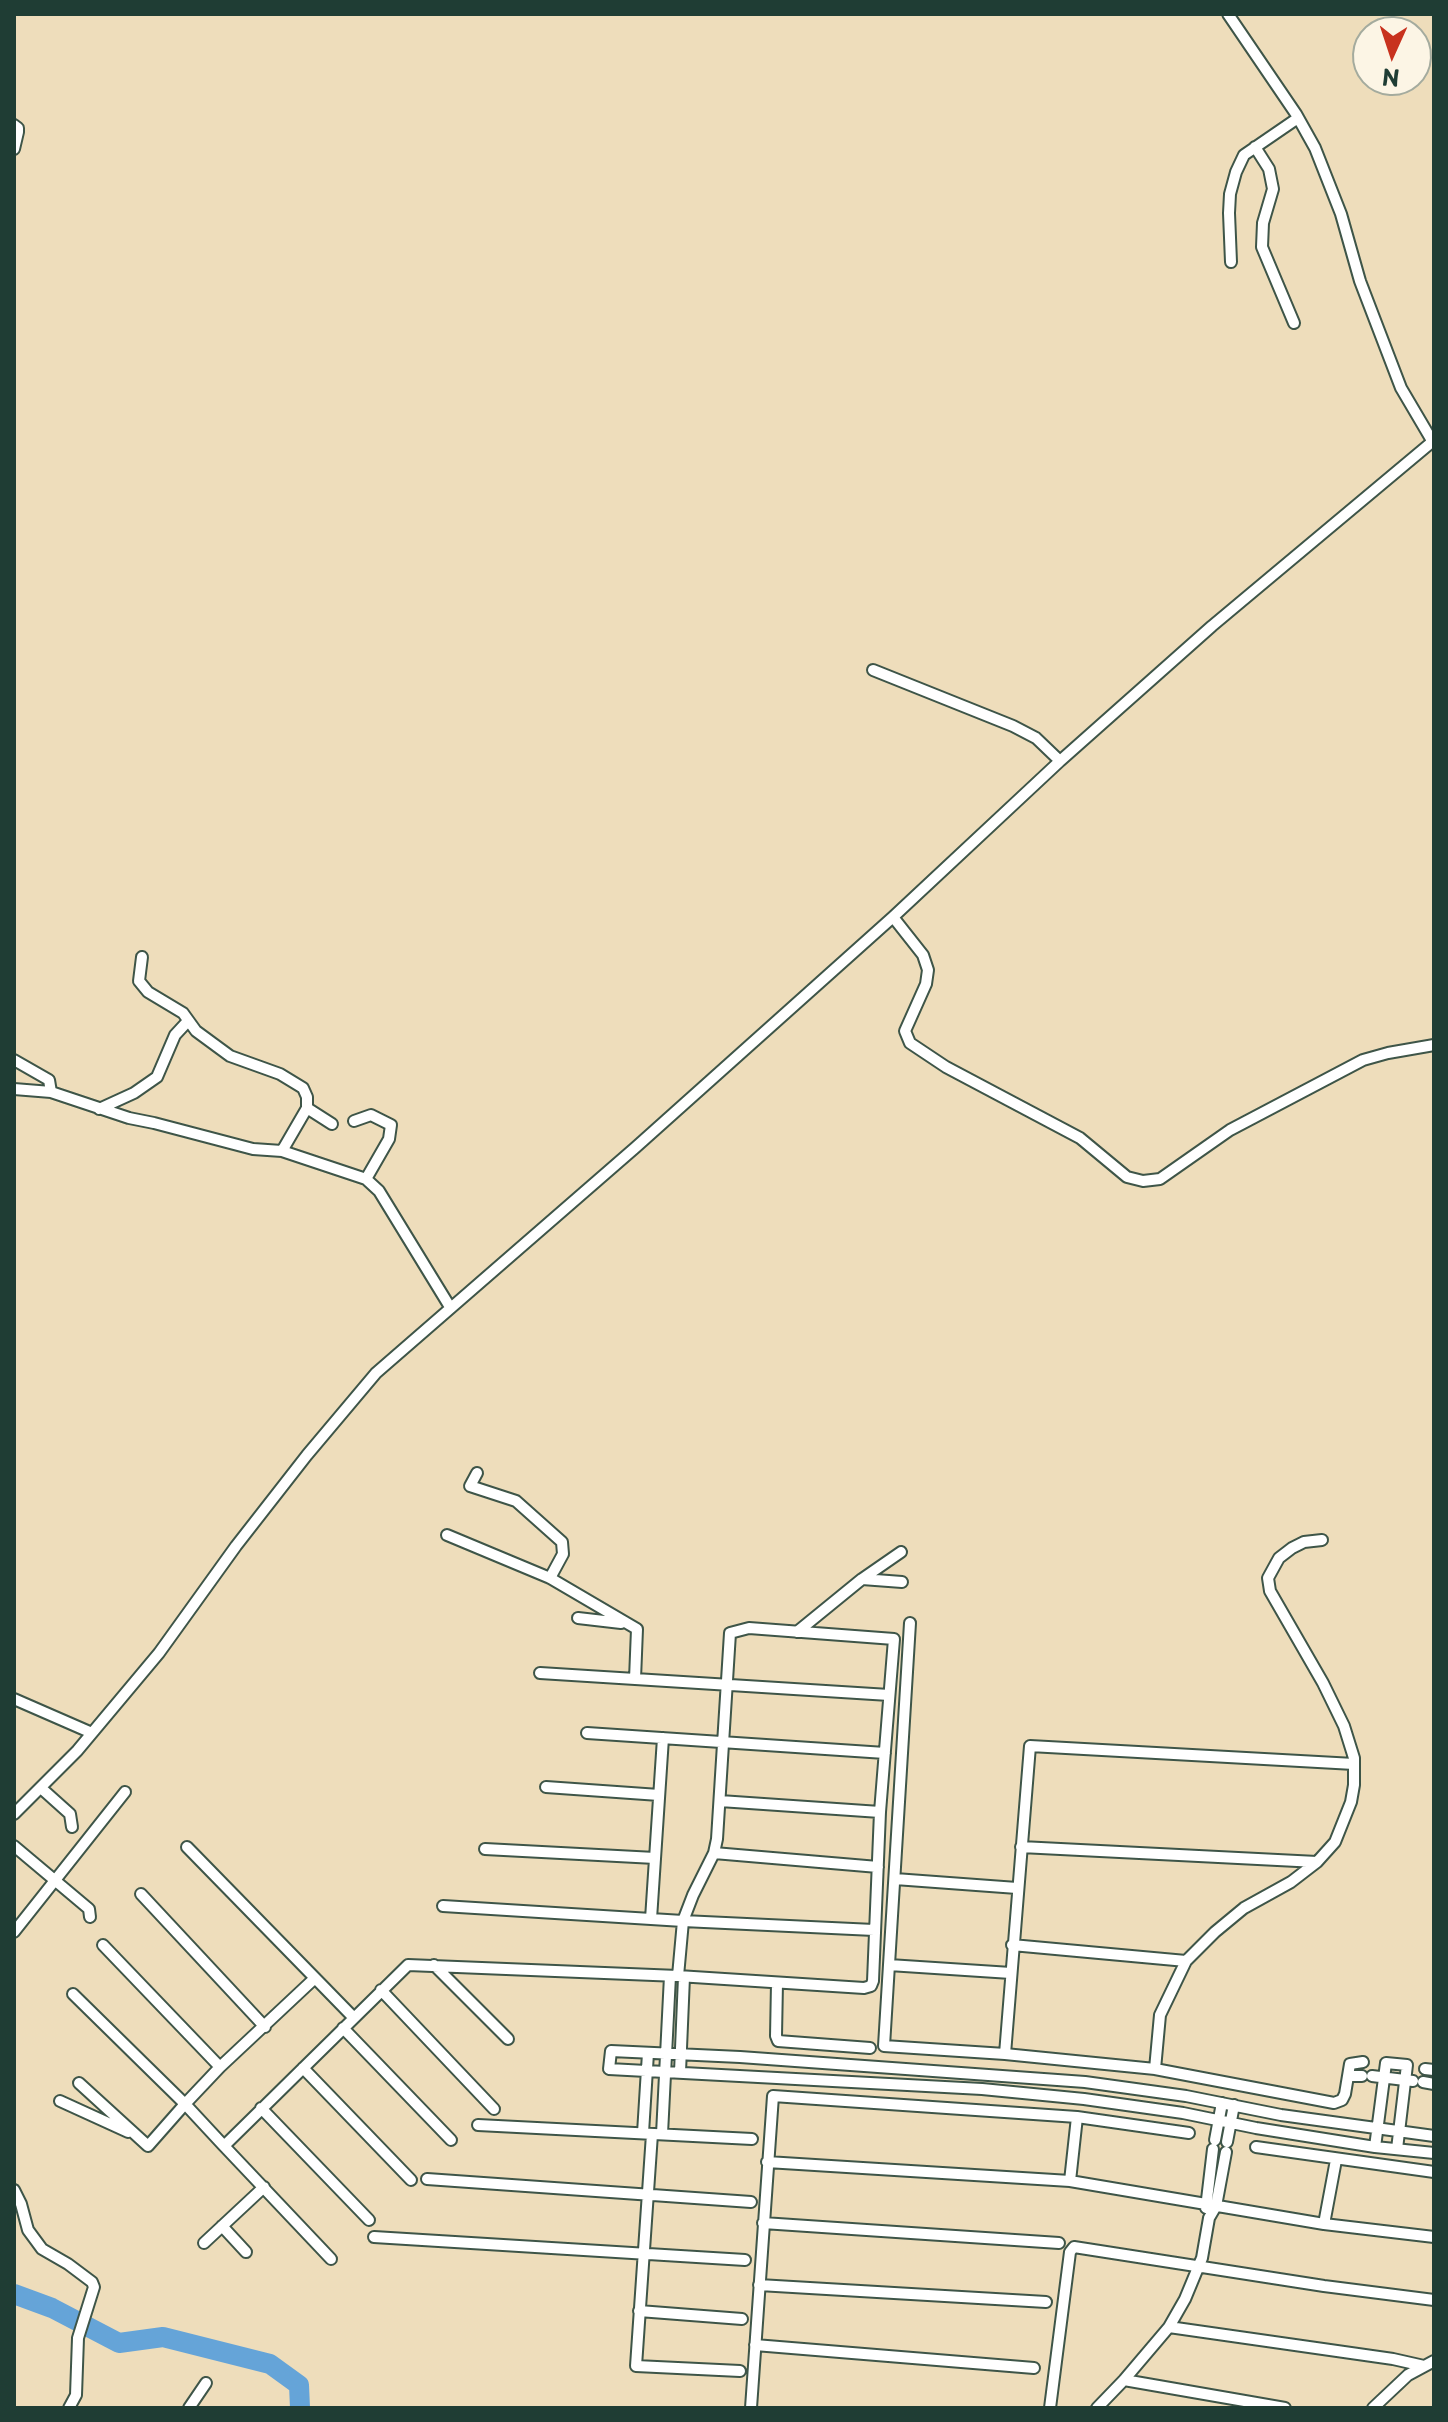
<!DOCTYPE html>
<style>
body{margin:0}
#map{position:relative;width:1448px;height:2422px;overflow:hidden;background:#edb;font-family:"Playpen Sans",sans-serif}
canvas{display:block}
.frame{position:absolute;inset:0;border:16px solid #1f3d34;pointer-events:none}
.north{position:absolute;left:1352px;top:16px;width:80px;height:80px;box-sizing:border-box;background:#fcf5e5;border:2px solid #a4ab9e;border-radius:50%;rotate:183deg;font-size:22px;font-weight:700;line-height:32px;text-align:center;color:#1f3d34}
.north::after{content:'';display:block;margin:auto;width:28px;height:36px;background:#c8321e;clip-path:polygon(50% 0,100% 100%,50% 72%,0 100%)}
</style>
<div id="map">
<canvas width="1448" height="2422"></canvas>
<div class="frame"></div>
<div class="north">N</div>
</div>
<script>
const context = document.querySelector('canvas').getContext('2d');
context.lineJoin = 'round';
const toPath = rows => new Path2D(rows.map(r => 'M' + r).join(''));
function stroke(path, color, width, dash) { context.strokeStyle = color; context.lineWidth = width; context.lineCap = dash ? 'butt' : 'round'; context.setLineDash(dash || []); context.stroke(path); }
stroke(toPath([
 [14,2294,52,2308,119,2343,163,2337,270,2364,299,2385,300,2408]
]), '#65a4d8', 20);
const street = toPath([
 [1228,14,1296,114,1315,148,1341,214,1360,281,1401,388,1434,444],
 [14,125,18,128,18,132,14,149],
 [1255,147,1269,169,1273,189,1263,223,1262,247,1294,323],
 [1231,262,1229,213,1230,194,1236,172,1244,155,1298,118],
 [873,670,1013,726,1036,738,1060,761],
 [893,917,923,955,928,970,926,984,905,1031,910,1043,946,1067,1080,1138,1127,1177,1143,1181,1160,1179,1230,1130,1363,1060,1388,1053,1434,1045],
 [142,957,139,981,148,992,183,1013,196,1031,230,1056,280,1074,303,1088,307,1097,307,1108],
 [14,1060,49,1080,51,1092],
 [14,1089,51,1092,129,1118,154,1123,253,1149,282,1151,366,1179,379,1191,450,1307],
 [99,1109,134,1093,157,1077,175,1035,188,1021],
 [354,1121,371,1115,391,1125,389,1139,366,1179],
 [282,1151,307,1108,332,1124],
 [477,1473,470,1486,516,1501,562,1542,563,1554,550,1578],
 [447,1535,550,1578,637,1629,635,1679],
 [862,1579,902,1582],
 [578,1618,621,1623],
 [910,1623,884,2046,1005,2054,1155,2069,1334,2103,1342,2100,1345,2094,1348,2076],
 [797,1632,862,1579,901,1552],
 [540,1673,889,1695],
 [14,1699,92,1733],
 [587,1733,885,1753],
 [546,1787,659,1795],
 [41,1788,70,1814,72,1827],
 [14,1814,77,1751,159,1653,236,1546,307,1455,376,1373,636,1147,893,917,1060,761,1212,626,1432,442],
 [14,1846,89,1909,90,1917],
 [187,1847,315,1978],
 [1021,1847,1317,1862],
 [485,1849,655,1858],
 [714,1853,878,1867],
 [895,1879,1017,1888],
 [141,1894,265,2027],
 [443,1906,683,1921,678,1976],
 [651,1919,663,1738],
 [874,1930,683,1921,693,1895,714,1853,717,1839,730,1633,749,1628,894,1639,880,1812],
 [14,1932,125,1792],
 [103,1945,220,2067],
 [1012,1945,1186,1961,1160,2015,1155,2069],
 [1186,1961,1215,1932,1244,1908,1291,1882,1317,1862,1335,1842,1351,1802,1354,1785,1354,1758,1344,1726,1323,1683,1270,1591,1268,1578,1279,1558,1292,1548,1304,1542,1322,1540],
 [434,1965,508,2039],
 [889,1965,1011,1973],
 [777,1983,776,2036,778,2041,870,2048],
 [381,1990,494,2109],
 [73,1994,185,2104,148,2146,79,2083],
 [343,2028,451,2140],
 [1005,2054,1030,1746,1354,1764],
 [303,2068,411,2180],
 [1425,2069,1434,2070],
 [680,2072,684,1977],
 [1362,2076,1348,2076,1350,2064,1363,2062],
 [1372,2076,1413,2081],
 [1423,2082,1434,2084],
 [60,2101,128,2132],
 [261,2108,369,2220],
 [478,2125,752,2139],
 [643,2133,648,2053],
 [652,2134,636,2366,740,2371],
 [662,2134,670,1976],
 [1434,2136,1281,2115,1186,2096,1085,2082,740,2057,611,2051,609,2069,982,2089,1084,2099,1183,2113,1256,2128,1375,2147,1434,2153],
 [1215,2140,1222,2103],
 [1227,2142,1234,2105],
 [224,2146,185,2104,220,2067,315,1978,354,2018],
 [1256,2147,1434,2172],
 [1375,2147,1386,2063,1407,2065,1397,2149],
 [767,2162,1070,2181,1324,2224,1434,2237],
 [427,2179,751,2202],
 [1070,2181,1077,2117],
 [14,2190,21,2204,28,2230,42,2249,68,2264,92,2282,94,2287,78,2338,76,2395,69,2408],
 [1206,2208,1213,2149],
 [763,2223,1059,2243],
 [1324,2224,1336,2160],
 [222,2226,246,2252],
 [374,2237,745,2260],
 [204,2243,264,2187],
 [331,2259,224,2146,408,1965,678,1976,864,1988,871,1986,873,1981,880,1812,720,1801],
 [759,2285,1046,2302],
 [639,2311,742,2319],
 [1169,2327,1393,2359,1424,2366],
 [755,2345,1034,2368],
 [1124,2380,1285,2408],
 [189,2408,206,2383],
 [751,2408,773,2096,1077,2117,1189,2133],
 [1050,2408,1070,2252,1074,2247,1324,2286,1434,2300],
 [1097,2408,1124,2380,1169,2327,1185,2299,1202,2258,1209,2218,1216,2206,1226,2152],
 [1373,2408,1408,2375,1434,2361]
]);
stroke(street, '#3e5548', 14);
stroke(street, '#fff', 10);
</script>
